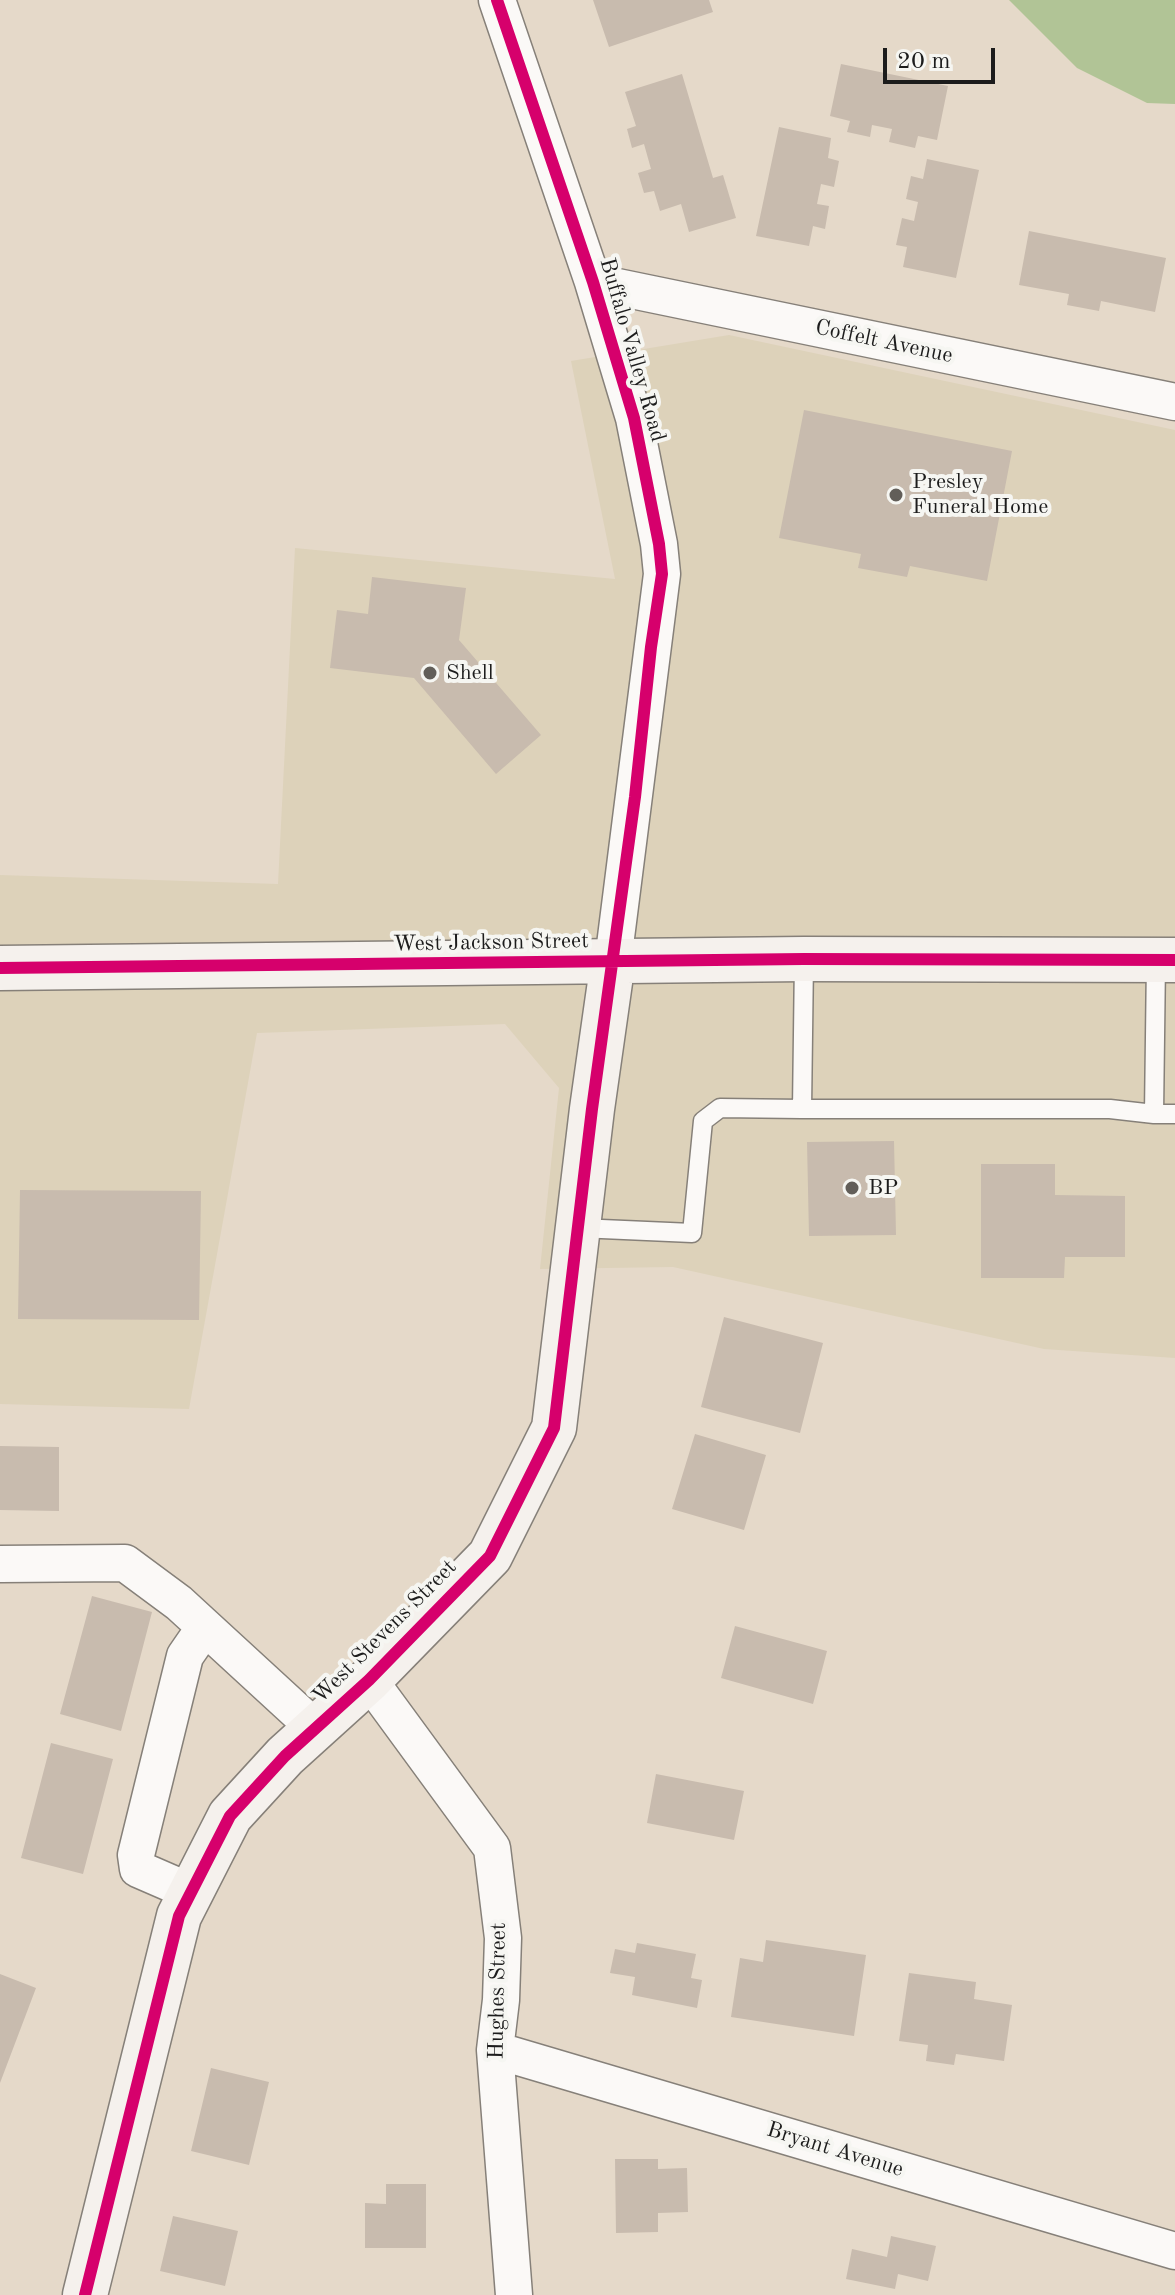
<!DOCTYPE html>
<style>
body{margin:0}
#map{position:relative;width:1175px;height:2295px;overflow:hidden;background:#e5d9c9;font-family:"Old Standard TT",serif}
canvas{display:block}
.scale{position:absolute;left:883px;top:48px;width:112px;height:36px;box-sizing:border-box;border:4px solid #1c1c1c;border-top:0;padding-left:10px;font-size:24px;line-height:28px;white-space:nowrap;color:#1c1c1c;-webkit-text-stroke:6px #f6f6f2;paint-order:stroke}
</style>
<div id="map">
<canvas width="1175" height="2295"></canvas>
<div class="scale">20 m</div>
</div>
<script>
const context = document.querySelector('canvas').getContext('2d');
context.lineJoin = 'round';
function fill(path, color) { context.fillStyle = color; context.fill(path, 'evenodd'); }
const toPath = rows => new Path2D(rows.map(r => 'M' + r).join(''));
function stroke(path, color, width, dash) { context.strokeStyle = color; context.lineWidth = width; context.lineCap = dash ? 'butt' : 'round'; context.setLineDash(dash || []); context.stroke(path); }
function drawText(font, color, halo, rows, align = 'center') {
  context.font = font + ' "Old Standard TT",serif'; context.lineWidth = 8; context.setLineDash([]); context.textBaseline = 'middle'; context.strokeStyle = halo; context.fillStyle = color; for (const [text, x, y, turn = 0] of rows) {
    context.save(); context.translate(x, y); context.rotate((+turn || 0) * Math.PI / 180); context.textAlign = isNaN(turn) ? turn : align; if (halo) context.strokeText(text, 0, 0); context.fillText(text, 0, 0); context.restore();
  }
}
fill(toPath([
 [729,335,1175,430,1175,1358,1044,1349,673,1267,540,1269,559,1088,505,1024,257,1033,189,1409,0,1404,0,875,278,884,295,548,615,579,571,361]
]), '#ddd2ba');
fill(toPath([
 [1009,0,1175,0,1175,104,1147,103,1077,68]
]), '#b1c496');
fill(toPath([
 [593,0,709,0,713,12,609,47],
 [841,64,948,86,937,140,918,136,915,148,889,142,892,129,872,125,870,137,847,132,850,121,830,116],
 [682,74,713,178,723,175,736,218,689,232,681,204,660,211,654,191,644,193,638,173,651,169,644,144,632,148,627,129,636,126,625,92],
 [779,127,831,138,828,158,839,161,834,187,821,184,817,204,829,206,825,229,813,226,809,246,756,236],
 [927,159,979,170,956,278,903,267,907,247,896,245,902,218,914,221,918,202,906,199,911,176,923,179],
 [1029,231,1166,258,1155,312,1101,301,1099,311,1067,305,1069,294,1019,285],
 [804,410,1012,451,987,581,910,566,907,577,858,568,861,554,779,538],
 [372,577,466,588,459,640,541,735,496,774,414,678,330,668,337,610,368,614],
 [894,1141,896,1235,809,1236,807,1142],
 [981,1164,1055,1164,1055,1195,1125,1196,1125,1257,1065,1257,1064,1278,981,1278],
 [20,1190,201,1191,199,1320,18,1319],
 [724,1317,823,1343,800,1433,701,1407],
 [695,1434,766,1455,744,1530,672,1509],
 [0,1446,59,1447,59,1511,0,1510],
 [92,1596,152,1612,121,1731,60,1714],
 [735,1626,827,1651,813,1704,721,1678],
 [51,1743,113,1759,83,1874,21,1858],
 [656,1774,744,1791,734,1840,647,1823],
 [766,1940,866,1955,854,2036,731,2017,740,1958,763,1962],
 [637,1943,696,1954,691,1978,702,1980,697,2008,632,1995,635,1977,610,1973,615,1949,635,1953],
 [909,1973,976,1982,974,1999,1012,2005,1004,2061,956,2054,954,2065,926,2061,928,2045,899,2041],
 [0,1974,36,1988,0,2083],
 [211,2068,269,2082,249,2165,191,2151],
 [615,2159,658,2159,658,2169,687,2168,688,2212,658,2213,658,2232,616,2233],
 [386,2184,426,2184,426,2248,365,2248,365,2203,386,2204],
 [173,2216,238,2231,225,2286,160,2271],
 [891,2236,936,2246,928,2281,898,2274,895,2289,846,2279,852,2249,887,2257]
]), '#c8bbae');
const lane = toPath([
 [804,959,802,1109,1110,1109,1154,1114],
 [1156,960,1154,1114,1175,1114],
 [579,1228,692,1233,703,1121,720,1108,802,1109]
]);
const street = toPath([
 [497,0,593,282,634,418,659,544,662,574,613,961],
 [593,282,1175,402],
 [0,1564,125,1563,179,1603,315,1728],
 [369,1680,492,1848,503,1938,501,2000,495,2050,514,2295],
 [191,1892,138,1869,136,1855,185,1656,205,1627],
 [495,2050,1175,2251]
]);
const secondary = toPath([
 [0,968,804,959,1175,960],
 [85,2295,179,1916,230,1816,285,1756,369,1680,490,1556,554,1428,592,1109,613,961]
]);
stroke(lane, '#868079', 21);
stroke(street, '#868079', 39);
stroke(secondary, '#868079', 47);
stroke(lane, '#fbf9f7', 18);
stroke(street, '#fbf9f7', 36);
stroke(secondary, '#f5f1ed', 44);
stroke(toPath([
 [0,968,804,959,1175,960],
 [85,2295,179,1916,230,1816,285,1756,369,1680,490,1556,554,1428,592,1109,635,797,651,647,662,574,659,544,634,418,593,282,497,0]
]), '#d6006c', 12);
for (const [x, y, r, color] of [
 [896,495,8,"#625e59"],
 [430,673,8,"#625e59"],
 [852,1188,8,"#625e59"]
]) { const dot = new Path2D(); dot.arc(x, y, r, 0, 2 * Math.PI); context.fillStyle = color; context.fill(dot); stroke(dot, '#f6f6f2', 3); }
drawText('22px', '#1c1c1c', '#f6f6f2', [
 ["Coffelt Avenue",884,342,12],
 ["Buffalo Valley Road",632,350,74],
 ["West Jackson Street",491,943,-1],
 ["West Stevens Street",385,1632,-45],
 ["Hughes Street",498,1991,-89],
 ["Bryant Avenue",835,2150,17]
]);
drawText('22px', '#1c1c1c', '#f6f6f2', [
 ["Presley",912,482],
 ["Funeral Home",912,507],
 ["Shell",446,673],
 ["BP",868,1188]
], 'left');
</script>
